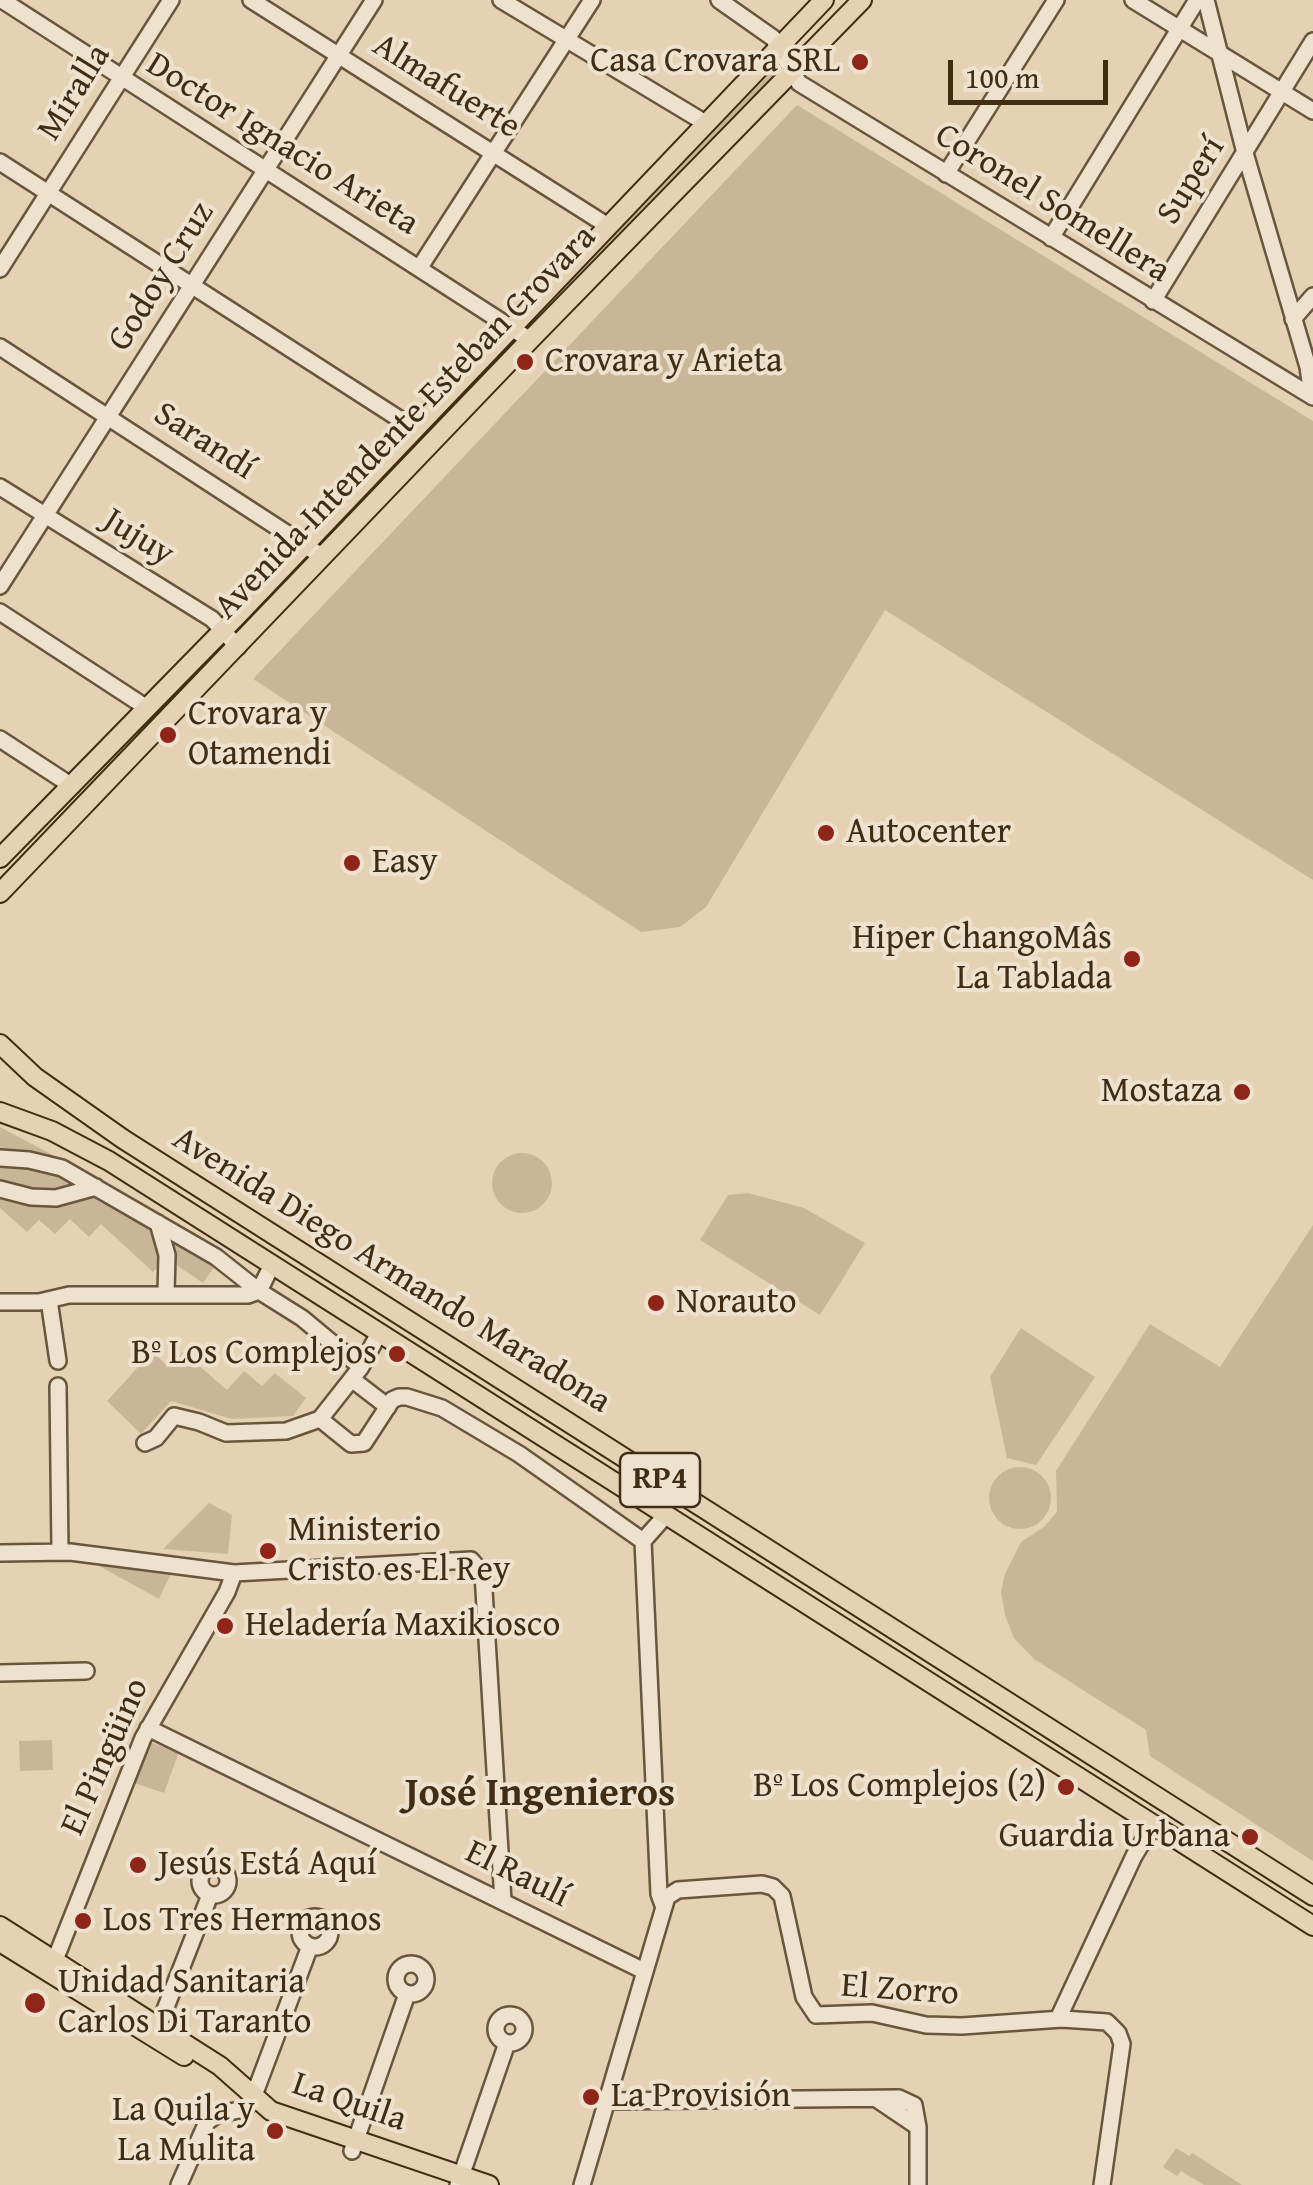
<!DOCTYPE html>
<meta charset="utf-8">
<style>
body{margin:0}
#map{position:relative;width:1313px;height:2185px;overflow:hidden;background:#e5d2b4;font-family:"Gentium Book Plus",serif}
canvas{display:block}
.scale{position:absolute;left:948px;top:60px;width:160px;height:45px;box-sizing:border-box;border:5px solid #402d14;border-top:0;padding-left:12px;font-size:30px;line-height:35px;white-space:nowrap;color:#402d14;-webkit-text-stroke:8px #eee2ce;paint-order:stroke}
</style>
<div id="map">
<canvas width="1313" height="2185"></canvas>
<div class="scale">100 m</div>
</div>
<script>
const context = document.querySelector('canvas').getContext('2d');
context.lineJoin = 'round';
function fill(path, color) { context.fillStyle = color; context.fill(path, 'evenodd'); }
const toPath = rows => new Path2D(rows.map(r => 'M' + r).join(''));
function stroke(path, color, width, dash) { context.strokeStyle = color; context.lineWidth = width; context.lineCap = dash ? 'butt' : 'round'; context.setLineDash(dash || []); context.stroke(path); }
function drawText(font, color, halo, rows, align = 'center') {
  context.font = font + ' "Gentium Book Plus",serif'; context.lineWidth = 8; context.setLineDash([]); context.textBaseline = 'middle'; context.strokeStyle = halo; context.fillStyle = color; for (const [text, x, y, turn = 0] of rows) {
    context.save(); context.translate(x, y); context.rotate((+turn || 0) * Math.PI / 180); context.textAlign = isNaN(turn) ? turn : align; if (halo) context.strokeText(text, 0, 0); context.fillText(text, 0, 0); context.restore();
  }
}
fill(toPath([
 [769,73,776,77,542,322,537,320,535,315],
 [797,105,1313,421,1313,880,885,610,706,907,680,927,641,932,253,679],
 [510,342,513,346,324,552,317,545,320,540],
 [0,1127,96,1178,222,1256,203,1283,166,1258,153,1272,101,1224,89,1237,70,1219,55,1234,39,1220,27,1232,0,1208],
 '492 1183a30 30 0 1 1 60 0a30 30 0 1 1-60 0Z',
 [748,1193,804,1208,865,1243,820,1315,700,1240,728,1195],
 [1313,1225,1313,1861,1150,1756,1146,1730,1034,1659,1014,1638,1005,1615,1001,1592,1005,1574,1021,1542,1044,1527,1057,1512,1056,1471,1150,1324,1220,1367],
 [1021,1328,1095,1377,1036,1465,1007,1458,990,1377],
 [152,1352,169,1367,183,1352,227,1390,244,1371,262,1386,275,1373,306,1398,293,1416,232,1419,171,1401,141,1434,107,1401],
 '989 1498a31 31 0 1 1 62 0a31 31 0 1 1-62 0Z',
 [209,1503,232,1515,228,1554,163,1549],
 [90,1561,171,1573,159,1599],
 [52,1740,53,1770,20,1771,19,1741],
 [143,1740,179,1752,164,1793,128,1781],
 [1176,2148,1189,2156,1192,2153,1242,2185,1204,2185,1181,2171,1177,2176,1163,2167]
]), '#c9b699');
const minor = toPath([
 [2,0,530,340],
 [251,0,608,226],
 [501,0,707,124],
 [719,0,773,38,799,83,1313,397],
 [1133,0,1313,111],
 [1206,0,1245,153,1308,367,1312,396],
 [0,162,415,429],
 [946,174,1056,0],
 [1051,238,1197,0],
 [420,267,592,0],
 [0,269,171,0],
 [1153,301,1313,41],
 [1293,319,1313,296],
 [0,347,323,557],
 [0,487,212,619,238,647],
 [0,586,374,0],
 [0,612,147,708],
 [0,739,72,786],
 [0,1158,29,1160,62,1168,216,1257,259,1291,302,1318,361,1367,320,1419,351,1444,364,1443,392,1400,399,1397,407,1397,442,1408,519,1454,643,1541,659,1894,663,1905],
 [0,1189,31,1197,56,1198,96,1187],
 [158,1223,167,1255,166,1293],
 [49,1300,58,1361],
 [1,1302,39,1302,69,1295,248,1295,259,1291,272,1265],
 [361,1367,379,1333],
 [353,1380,388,1407],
 [58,1386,60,1551],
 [145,1443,156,1438,174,1416,199,1422,226,1433,286,1431,320,1419],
 [643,1541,666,1515],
 [0,1553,70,1552,234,1573,471,1560,483,1574,503,1901],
 [0,1673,86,1671],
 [148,1728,644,1971],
 '200 1881a14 14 0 1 1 28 0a14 14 0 1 1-28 0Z',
 '300 1932a15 15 0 1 1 30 0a15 15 0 1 1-30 0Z',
 [55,1960,143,1738,227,1592,234,1573],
 '396 1979a15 15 0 1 1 30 0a15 15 0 1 1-30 0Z',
 '496 2029a14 14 0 1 1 28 0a14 14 0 1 1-28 0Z',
 [1058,2019,1134,1856,1153,1825],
 [155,2035,210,1895],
 [878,2100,918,2127,918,2185],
 [606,2101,899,2098,914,2105,918,2127],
 [352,2151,407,1994],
 [179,2185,207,2122,218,2114,245,2109,253,2098,310,1946],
 [458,2185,507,2043],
 [582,2185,667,1897,678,1890,762,1884,773,1887,782,1896,804,1997,816,2015,872,2013,926,2025,962,2026,1062,2019,1107,2022,1118,2033,1122,2044,1102,2185]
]);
const major = toPath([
 [0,858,234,619,824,0],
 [0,893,530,340,862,0],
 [0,1044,35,1077,123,1139,1313,1896],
 [0,1112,52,1131,109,1161,1313,1926],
 [0,1926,220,2066,271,2111,489,2185],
 [0,1942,184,2056]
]);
stroke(minor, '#69563c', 20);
stroke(major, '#402d14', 22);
stroke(minor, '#eee2ce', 15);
stroke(major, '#e5d2b4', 18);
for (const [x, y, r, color] of [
 [860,62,10,"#8f2418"],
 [525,362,10,"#8f2418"],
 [168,735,10,"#8f2418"],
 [826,833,10,"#8f2418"],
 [352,863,10,"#8f2418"],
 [1132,959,10,"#8f2418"],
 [1242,1092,10,"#8f2418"],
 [656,1303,10,"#8f2418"],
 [397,1354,10,"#8f2418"],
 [268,1551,10,"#8f2418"],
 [225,1626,10,"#8f2418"],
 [1066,1787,10,"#8f2418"],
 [1250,1837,10,"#8f2418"],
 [138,1865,10,"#8f2418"],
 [83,1921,10,"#8f2418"],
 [35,2003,12,"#8f2418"],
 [591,2097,10,"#8f2418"],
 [275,2131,10,"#8f2418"]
]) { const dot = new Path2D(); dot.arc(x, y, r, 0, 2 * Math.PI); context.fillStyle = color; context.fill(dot); stroke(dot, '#eee2ce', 4); }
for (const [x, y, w] of [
 [660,1480,80]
]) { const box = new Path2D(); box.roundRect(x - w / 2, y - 27, w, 54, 8); context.fillStyle = '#eee2ce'; context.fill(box); stroke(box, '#402d14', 2.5); }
drawText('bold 32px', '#402d14', null, [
 ["RP4",660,1480]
]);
drawText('35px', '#402d14', '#eee2ce', [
 ["Casa Crovara SRL",840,62,"right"],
 ["Crovara y Arieta",545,362],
 ["Crovara y",188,715],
 ["Otamendi",188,755],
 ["Autocenter",846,833],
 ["Easy",372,863],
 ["Hiper ChangoMâs",1112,939,"right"],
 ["La Tablada",1112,979,"right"],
 ["Mostaza",1222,1092,"right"],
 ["Norauto",676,1303],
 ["Bº Los Complejos",377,1354,"right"],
 ["Ministerio",288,1531],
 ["Cristo es El Rey",288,1571],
 ["Heladería Maxikiosco",245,1626],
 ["Bº Los Complejos (2)",1046,1787,"right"],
 ["Guardia Urbana",1230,1837,"right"],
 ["Jesús Está Aquí",158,1865],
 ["Los Tres Hermanos",103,1921],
 ["Unidad Sanitaria",58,1983],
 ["Carlos Di Taranto",58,2023],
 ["La Provisión",611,2097],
 ["La Quila y",255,2111,"right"],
 ["La Mulita",255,2151,"right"]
], 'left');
drawText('35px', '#402d14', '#eee2ce', [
 ["Almafuerte",446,87,32],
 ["Miralla",75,93,-58],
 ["Doctor Ignacio Arieta",282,145,32],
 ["Superí",1192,181,-58],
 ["Coronel Somellera",1052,204,32],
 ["Godoy Cruz",162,277,-58],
 ["Avenida Intendente Esteban Crovara",406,423,-46],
 ["Sarandí",204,442,33],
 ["Jujuy",138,538,32],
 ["Avenida Diego Armando Maradona",391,1271,32],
 ["El Pingüino",106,1757,-66],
 ["El Raulí",517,1875,26],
 ["El Zorro",900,1991,4],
 ["La Quila",349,2103,19]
]);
drawText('bold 40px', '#402d14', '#eee2ce', [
 ["José Ingenieros",540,1795]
]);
</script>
